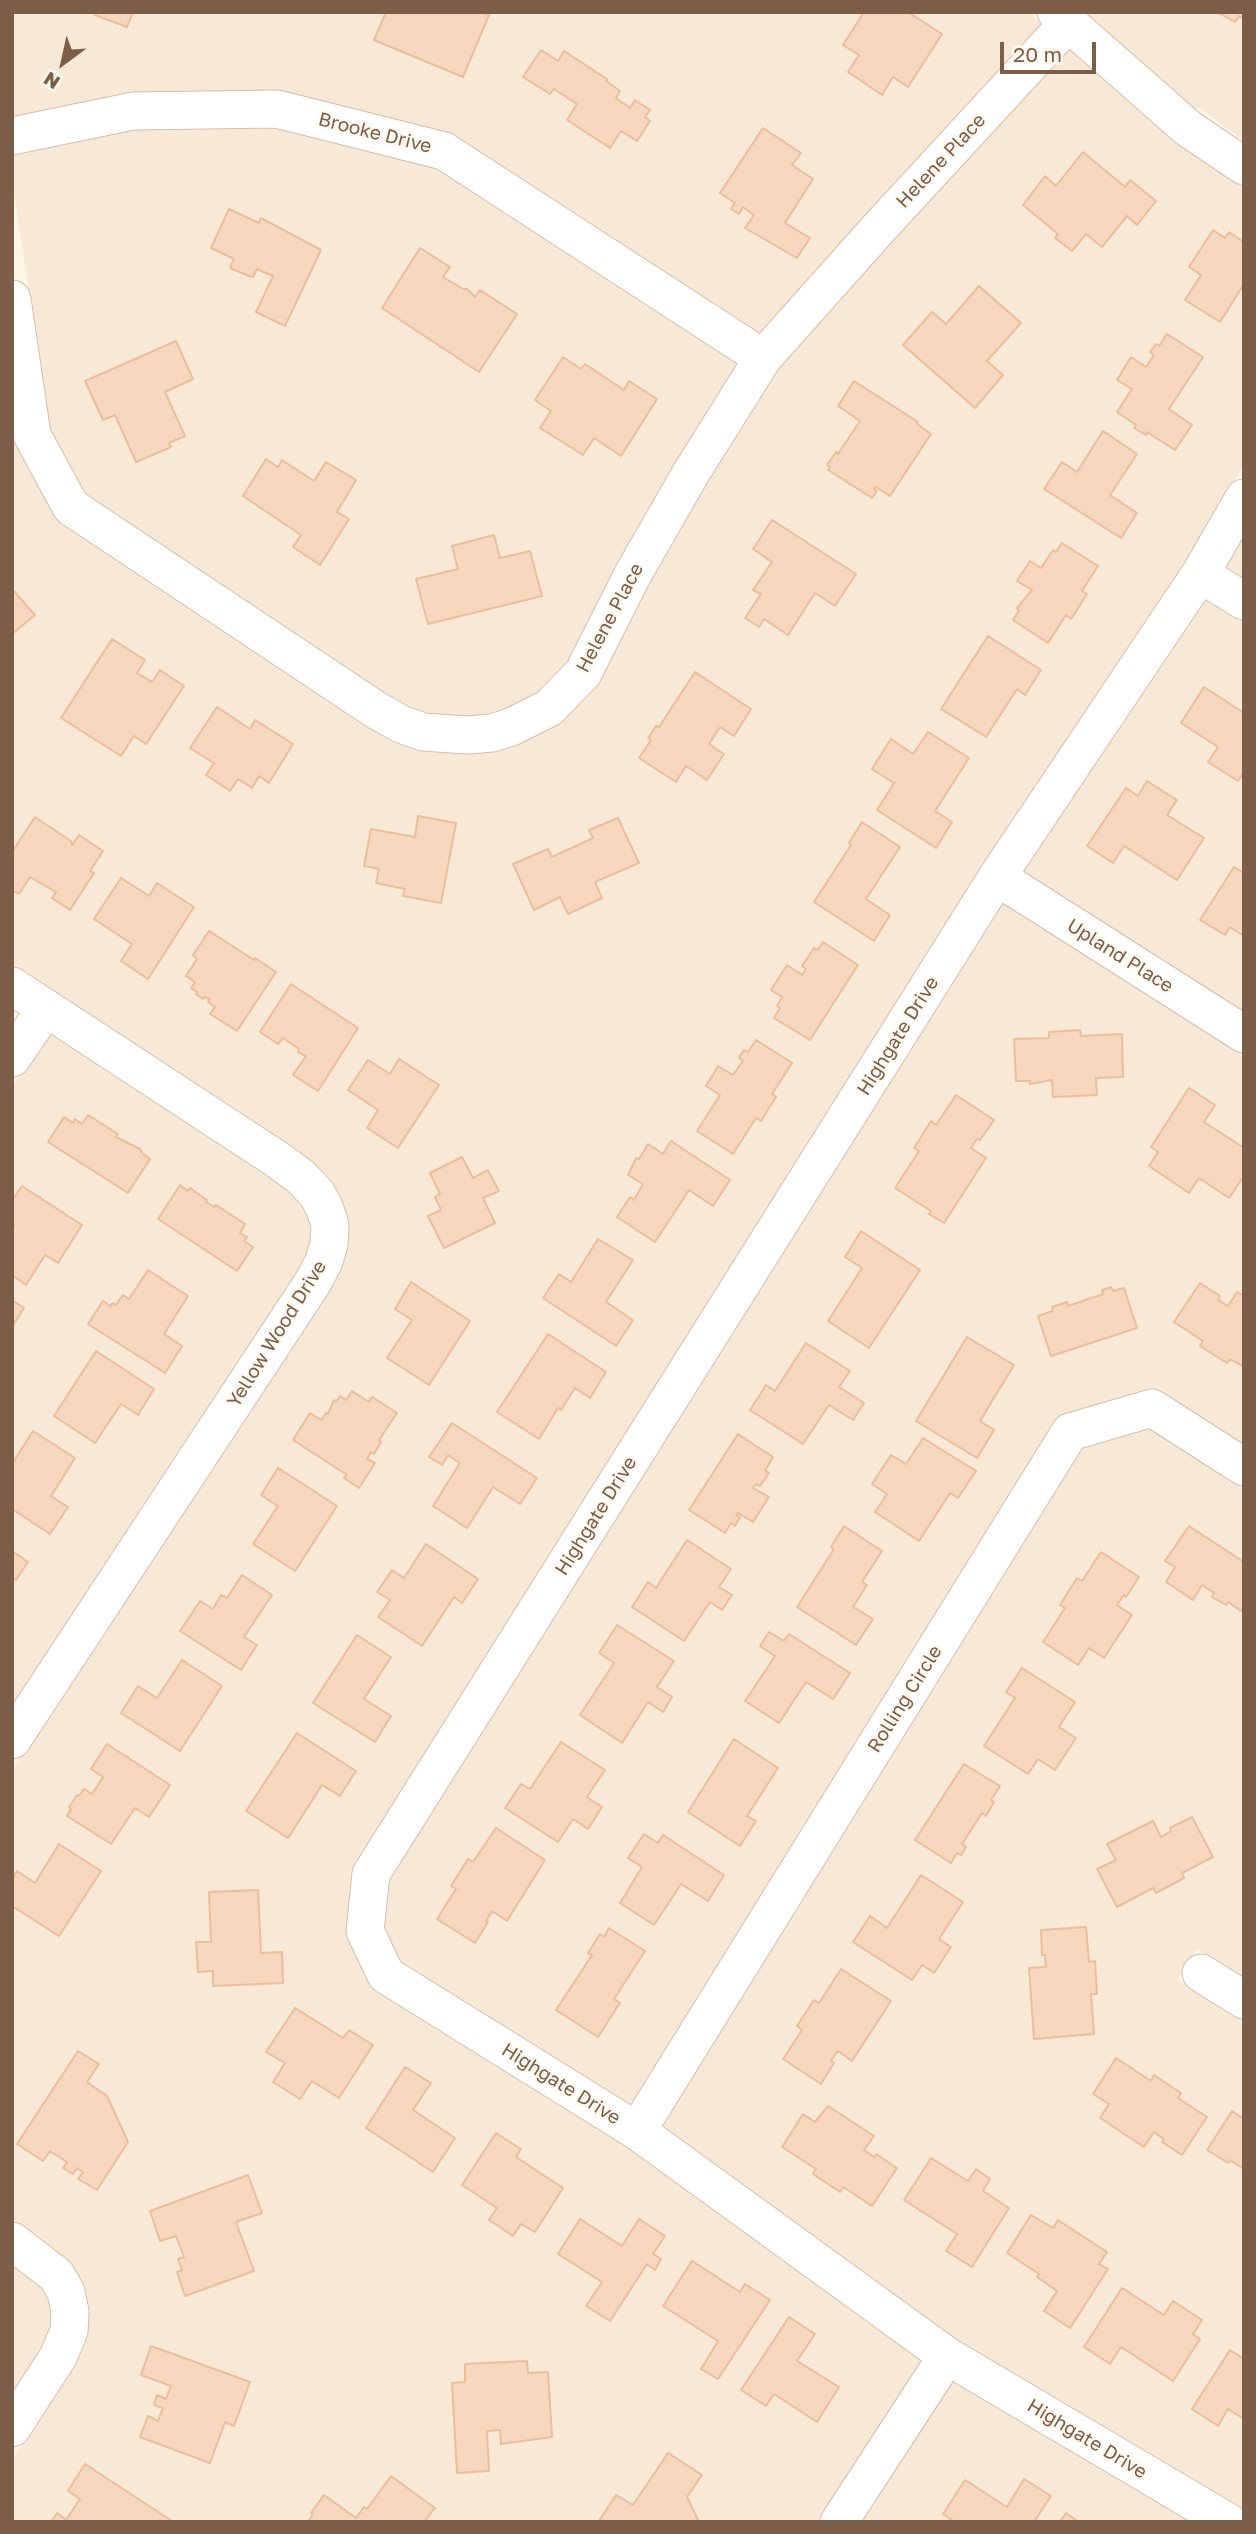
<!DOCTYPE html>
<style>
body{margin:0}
#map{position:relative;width:1256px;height:2534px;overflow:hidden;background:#fef7e8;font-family:"Golos Text",sans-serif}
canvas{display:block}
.frame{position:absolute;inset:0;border:14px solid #7c5d48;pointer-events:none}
.north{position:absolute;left:28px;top:28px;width:70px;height:70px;-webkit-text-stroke:5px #fffaf1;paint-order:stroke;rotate:213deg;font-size:19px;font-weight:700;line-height:28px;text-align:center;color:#7c5d48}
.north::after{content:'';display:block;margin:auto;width:24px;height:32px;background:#7c5d48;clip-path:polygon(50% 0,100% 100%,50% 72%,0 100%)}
.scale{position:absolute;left:1000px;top:42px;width:96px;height:32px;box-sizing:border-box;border:4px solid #7c5d48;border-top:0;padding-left:9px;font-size:21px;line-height:24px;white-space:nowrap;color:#7c5d48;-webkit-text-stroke:5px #fffaf1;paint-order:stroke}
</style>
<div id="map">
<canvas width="1256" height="2534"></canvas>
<div class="frame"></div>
<div class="north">N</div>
<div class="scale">20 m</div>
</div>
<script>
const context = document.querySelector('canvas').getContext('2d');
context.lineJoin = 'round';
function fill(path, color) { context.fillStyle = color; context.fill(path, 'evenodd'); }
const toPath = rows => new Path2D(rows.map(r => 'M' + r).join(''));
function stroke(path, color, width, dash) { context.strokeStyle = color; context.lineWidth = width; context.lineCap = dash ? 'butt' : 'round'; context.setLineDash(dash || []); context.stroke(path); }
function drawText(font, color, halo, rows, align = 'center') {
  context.font = font + ' "Golos Text",sans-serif'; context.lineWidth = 5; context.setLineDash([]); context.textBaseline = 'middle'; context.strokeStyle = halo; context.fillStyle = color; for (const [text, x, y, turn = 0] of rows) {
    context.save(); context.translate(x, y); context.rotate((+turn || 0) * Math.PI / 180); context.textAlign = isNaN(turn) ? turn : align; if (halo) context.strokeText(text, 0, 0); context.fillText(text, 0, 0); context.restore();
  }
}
fill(toPath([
 [12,12,1030,12,1044,26,762,335,449,133,278,91,134,93,12,119],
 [1083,12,1244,12,1244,141,1198,107,1195,110],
 [1068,48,1178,144,1244,188,1244,465,1186,566,349,1940,370,1984,376,1990,627,2147,924,2361,819,2522,12,2522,12,2459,57,2390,83,2287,68,2261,37,2235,12,2219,12,1770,328,1289,340,1199,329,1180,314,1164,288,1144,12,964,12,420,15,440,61,523,366,726,393,741,419,750,466,753,495,750,647,581,705,481,776,368,890,239],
 [273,126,436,168,739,365,569,664,540,693,506,711,491,715,469,717,428,715,386,694,84,494,49,427,12,179,12,155,133,128],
 [1244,531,1244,580,1223,567],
 [1203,598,1244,624,1244,1012,1021,870],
 [1001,902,1244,1056,1244,1445,1162,1392,1149,1391,1067,1415,633,2107,399,1961,383,1926,388,1879],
 [49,1032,267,1175,289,1192,303,1206,313,1229,312,1243,299,1274,12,1710,12,1087],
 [1148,1427,1244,1489,1244,1978,1197,1949,1178,1980,1244,2022,1244,2509,957,2340,660,2125,1080,1448],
 [12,2263,43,2288,50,2300,52,2314,51,2328,43,2350,12,2398],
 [951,2380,1191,2522,859,2522]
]), '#f7e9d6');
const building = toPath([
 [96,12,133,12,127,27,95,15,96,12],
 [386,12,481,12,489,15,463,77,374,40,386,12],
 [864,12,908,12,942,34,908,87,893,77,882,95,848,72,859,55,843,45,864,12],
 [1217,12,1244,12,1244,19,1239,16,1235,22,1217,12],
 [541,50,558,61,564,51,607,79,606,81,620,91,616,98,630,108,635,100,650,110,645,117,650,121,637,141,621,131,610,148,567,120,577,104,554,89,550,94,523,77,541,50],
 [763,128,801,153,792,165,813,179,785,223,810,238,797,258,745,228,754,215,743,207,739,214,731,209,735,203,720,193,763,128],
 [1083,152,1125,187,1130,180,1156,201,1137,225,1127,216,1102,247,1086,234,1072,251,1055,238,1058,234,1023,205,1045,176,1056,186,1083,152],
 [229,209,259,223,261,218,321,250,285,326,256,312,273,276,257,269,253,277,249,276,230,268,234,259,211,248,229,209],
 [1213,230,1225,238,1229,232,1244,242,1244,284,1220,322,1185,300,1201,275,1189,267,1213,230],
 [420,248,450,267,443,277,463,289,467,289,475,297,480,290,517,314,479,372,382,308,420,248],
 [979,286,1021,323,987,361,1003,375,975,408,903,345,932,312,946,324,979,286],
 [1167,334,1203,357,1169,409,1192,425,1175,450,1147,432,1146,435,1134,428,1136,425,1117,412,1132,389,1117,380,1131,357,1146,367,1154,355,1150,352,1156,344,1159,346,1167,334],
 [176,341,193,379,165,392,185,436,169,443,171,447,136,462,115,415,103,420,85,381,176,341],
 [563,357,581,369,585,364,624,390,629,381,657,399,621,456,594,438,583,455,540,428,551,411,535,400,563,357],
 [854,381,918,422,917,424,931,434,890,496,876,487,874,489,877,491,872,498,828,470,830,467,827,465,836,452,838,454,860,421,838,406,854,381],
 [1103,431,1137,454,1110,495,1137,513,1121,538,1044,489,1062,462,1077,472,1103,431],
 [266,459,278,467,282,460,314,481,326,462,356,480,337,512,349,519,320,565,293,547,301,535,243,496,266,459],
 [772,520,856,574,835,606,815,593,788,635,764,619,759,627,745,618,761,594,753,590,772,562,753,549,772,520],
 [494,535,500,558,530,551,542,596,428,624,416,579,458,569,452,546,494,535],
 [1062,543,1098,566,1082,591,1087,594,1071,619,1066,615,1048,643,1013,620,1019,610,1017,608,1032,590,1017,581,1030,561,1041,568,1053,550,1056,552,1062,543],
 [12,589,35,615,12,634,12,589],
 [988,636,1041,670,1025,695,1017,689,986,737,941,709,988,636],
 [112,639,145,660,137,673,152,682,160,670,184,686,146,744,134,736,121,756,61,718,112,639],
 [695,672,751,709,734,736,720,727,709,744,724,754,707,780,686,766,676,782,639,758,651,740,648,738,656,726,659,727,695,672],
 [1204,687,1244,713,1244,772,1238,781,1208,762,1218,747,1181,723,1204,687],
 [217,707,250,729,255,720,293,744,269,783,259,776,252,788,238,779,230,791,206,775,214,763,190,748,217,707],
 [928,732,969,758,935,811,952,822,936,848,877,810,894,783,872,769,891,739,913,754,928,732],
 [1147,781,1177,800,1167,815,1204,838,1177,880,1124,846,1113,863,1087,846,1126,788,1138,796,1147,781],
 [418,816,456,823,441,903,403,896,405,889,376,883,379,869,364,866,371,829,415,837,418,816],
 [35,817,71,841,72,845,79,835,103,851,90,871,94,873,70,910,52,898,56,892,30,877,19,894,12,890,12,852,35,817],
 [618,818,639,863,595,882,602,898,568,914,560,897,534,910,513,864,548,849,552,857,593,838,589,830,618,818],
 [862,822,900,847,866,899,890,915,874,941,814,902,851,845,849,843,862,822],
 [1234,867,1244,873,1244,936,1230,927,1225,935,1200,920,1234,867],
 [121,878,149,896,157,883,194,907,148,979,121,961,132,944,94,919,121,878],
 [209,931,254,960,255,958,276,972,237,1031,210,1014,215,1007,208,1002,210,999,204,997,203,999,196,994,197,992,191,988,195,982,186,976,197,959,193,955,209,931],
 [823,942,858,965,810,1040,774,1018,780,1008,777,1006,782,997,771,990,787,965,802,975,806,969,802,966,814,948,818,950,823,942],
 [291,984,358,1028,318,1091,293,1075,306,1056,298,1052,299,1049,283,1038,278,1044,260,1032,291,984],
 [1080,1030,1081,1036,1122,1034,1123,1077,1096,1078,1097,1095,1053,1097,1052,1080,1030,1084,1030,1081,1016,1081,1014,1039,1049,1038,1049,1032,1080,1030],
 [756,1040,792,1063,772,1094,776,1097,761,1121,756,1118,733,1154,697,1131,720,1095,706,1086,718,1066,733,1075,743,1061,739,1058,744,1050,748,1052,756,1040],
 [399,1059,439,1085,398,1148,367,1128,378,1110,348,1090,368,1060,390,1074,399,1059],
 [1189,1088,1215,1105,1204,1122,1244,1148,1244,1176,1229,1198,1199,1178,1189,1193,1149,1166,1158,1152,1151,1147,1189,1088],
 [956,1095,994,1120,980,1140,977,1139,971,1148,986,1158,944,1223,929,1214,931,1211,895,1188,919,1151,914,1148,931,1121,936,1125,956,1095],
 [88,1115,118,1134,116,1137,140,1149,142,1153,150,1159,128,1193,48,1142,64,1117,73,1123,75,1119,82,1124,88,1115],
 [671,1141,730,1180,713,1206,689,1190,655,1242,617,1217,630,1197,634,1200,643,1184,628,1175,636,1158,639,1159,648,1144,663,1154,671,1141],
 [462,1157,473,1178,488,1170,499,1191,483,1198,495,1223,444,1248,428,1216,441,1210,435,1197,440,1194,430,1173,462,1157],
 [180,1185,188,1191,190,1188,207,1200,206,1202,214,1207,216,1205,245,1224,240,1233,247,1237,244,1241,253,1247,237,1271,158,1219,180,1185],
 [22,1186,82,1225,58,1263,45,1255,26,1285,12,1275,12,1228,14,1225,12,1224,12,1201,22,1186],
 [861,1231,920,1270,869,1348,828,1321,862,1268,845,1257,861,1231],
 [598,1239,633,1260,606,1302,633,1320,616,1346,543,1298,559,1274,571,1282,598,1239],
 [148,1270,188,1296,164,1334,182,1346,165,1373,88,1324,103,1301,110,1306,113,1303,116,1305,123,1295,129,1299,148,1270],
 [411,1282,470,1321,429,1385,387,1358,412,1320,395,1309,411,1282],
 [1200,1283,1220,1296,1218,1300,1228,1306,1237,1292,1244,1296,1244,1367,1230,1359,1227,1363,1200,1346,1203,1341,1174,1322,1200,1283],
 [1111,1287,1113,1291,1124,1288,1137,1328,1051,1356,1038,1316,1053,1311,1052,1307,1067,1302,1068,1306,1103,1294,1102,1290,1111,1287],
 [12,1300,24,1308,12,1327,12,1300],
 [548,1334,606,1372,590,1398,575,1388,561,1410,558,1408,539,1439,497,1412,548,1334],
 [967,1337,1014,1365,980,1421,994,1430,977,1458,916,1421,967,1337],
 [806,1343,850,1371,839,1387,864,1403,853,1420,829,1405,803,1444,750,1410,766,1385,775,1391,806,1343],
 [96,1351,154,1389,138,1415,121,1404,95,1443,54,1416,96,1351],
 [352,1391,369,1402,372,1397,397,1413,379,1440,381,1442,374,1454,371,1452,367,1459,375,1463,359,1488,344,1478,347,1475,293,1440,310,1413,321,1420,326,1413,328,1414,334,1400,336,1402,340,1396,346,1400,352,1391],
 [452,1423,537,1478,520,1504,493,1487,467,1528,433,1506,460,1463,448,1455,442,1465,429,1457,452,1423],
 [33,1431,75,1458,51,1496,68,1507,50,1534,12,1509,12,1464,33,1431],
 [738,1434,773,1457,765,1471,769,1473,760,1486,756,1484,753,1488,769,1497,753,1522,738,1513,736,1515,740,1517,735,1526,731,1523,725,1533,689,1510,738,1434],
 [923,1438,976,1471,958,1498,950,1493,919,1541,875,1512,887,1494,872,1484,891,1455,906,1464,923,1438],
 [278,1468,337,1506,295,1571,253,1544,278,1506,261,1495,278,1468],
 [844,1526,882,1551,862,1582,867,1585,853,1607,873,1619,856,1645,797,1607,834,1549,831,1547,844,1526],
 [1189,1526,1244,1562,1244,1607,1241,1611,1228,1602,1226,1605,1212,1597,1214,1593,1202,1585,1193,1600,1166,1582,1175,1567,1165,1561,1189,1526],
 [687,1540,731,1569,719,1587,732,1595,722,1610,710,1602,684,1641,632,1607,648,1582,656,1588,687,1540],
 [426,1544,478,1579,462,1603,454,1597,422,1646,378,1617,390,1600,377,1592,392,1570,404,1578,426,1544],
 [12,1551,28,1562,16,1580,12,1577,12,1551],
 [1101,1552,1139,1577,1126,1597,1124,1595,1117,1605,1132,1615,1104,1658,1089,1648,1078,1665,1043,1642,1065,1608,1060,1605,1077,1578,1082,1581,1101,1552],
 [242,1575,272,1595,244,1637,257,1645,241,1670,180,1631,200,1601,213,1609,221,1595,227,1598,242,1575],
 [617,1625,674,1661,657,1687,672,1697,663,1712,648,1702,622,1743,580,1715,614,1663,599,1653,617,1625],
 [769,1632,784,1641,789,1634,850,1673,833,1699,806,1682,779,1723,745,1701,775,1656,760,1646,769,1632],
 [357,1635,391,1657,364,1699,391,1716,375,1742,313,1703,357,1635],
 [182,1660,222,1686,180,1751,121,1713,138,1686,157,1698,182,1660],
 [1022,1668,1075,1702,1059,1727,1076,1738,1055,1770,1038,1759,1028,1774,984,1746,1015,1698,1006,1692,1022,1668],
 [297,1733,356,1771,340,1796,322,1785,288,1838,246,1811,297,1733],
 [734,1739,778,1768,747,1816,756,1821,740,1846,688,1812,734,1739],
 [561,1742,605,1770,587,1797,602,1807,588,1829,573,1819,558,1842,505,1808,521,1784,530,1789,561,1742],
 [107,1744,170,1785,149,1817,135,1808,111,1844,67,1816,71,1809,69,1807,77,1795,79,1796,84,1789,92,1794,103,1777,91,1769,107,1744],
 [964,1764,1000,1786,991,1800,994,1802,986,1816,982,1813,962,1844,966,1847,961,1855,957,1853,951,1863,915,1840,964,1764],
 [1192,1817,1213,1857,1182,1873,1184,1878,1156,1893,1153,1888,1117,1907,1097,1869,1116,1860,1107,1844,1153,1821,1161,1837,1171,1831,1170,1828,1192,1817],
 [496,1828,545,1860,507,1921,492,1911,486,1921,488,1922,475,1943,437,1919,456,1889,451,1886,468,1859,473,1862,496,1828],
 [644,1834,658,1843,663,1835,724,1875,708,1901,681,1884,654,1925,620,1903,642,1867,628,1858,644,1834],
 [59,1844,101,1871,59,1936,12,1906,12,1879,17,1871,35,1883,59,1844],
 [921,1875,963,1902,939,1939,951,1947,934,1973,922,1965,912,1980,853,1942,870,1916,887,1928,921,1875],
 [258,1890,261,1953,282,1952,283,1983,213,1986,213,1971,198,1972,196,1942,211,1942,209,1892,258,1890],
 [1086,1927,1089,1962,1095,1961,1097,1994,1091,1994,1094,2034,1034,2039,1029,1968,1046,1967,1045,1955,1042,1955,1041,1930,1086,1927],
 [609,1928,645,1951,614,1999,620,2003,598,2037,556,2010,592,1955,588,1953,600,1934,604,1937,609,1928],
 [841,1969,891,2001,852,2061,838,2051,831,2061,834,2063,821,2084,783,2059,802,2030,797,2026,814,2000,819,2003,841,1969],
 [295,2008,343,2038,349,2030,373,2045,339,2098,312,2081,300,2099,273,2082,285,2063,266,2052,295,2008],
 [78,2051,99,2064,87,2082,107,2096,128,2142,97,2190,78,2179,83,2172,77,2168,73,2174,63,2168,67,2162,50,2151,43,2161,17,2144,78,2051],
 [1116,2058,1151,2081,1154,2075,1181,2093,1178,2098,1207,2117,1182,2155,1162,2142,1164,2139,1154,2132,1144,2147,1100,2118,1109,2104,1093,2094,1116,2058],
 [405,2067,431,2083,413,2110,455,2138,433,2172,366,2128,405,2067],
 [828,2106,874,2136,864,2150,874,2157,876,2154,897,2168,872,2206,843,2187,840,2192,813,2174,816,2169,782,2147,803,2114,815,2122,828,2106],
 [1232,2111,1244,2119,1244,2169,1230,2160,1228,2163,1207,2150,1232,2111],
 [496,2133,521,2149,516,2157,563,2188,535,2232,521,2224,513,2236,489,2220,497,2208,462,2185,496,2133],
 [931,2158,968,2181,976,2169,990,2179,983,2191,1009,2208,972,2267,946,2251,957,2234,904,2200,931,2158],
 [248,2175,262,2213,236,2222,254,2271,185,2296,177,2272,182,2270,178,2259,184,2257,176,2236,160,2241,150,2211,248,2175],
 [1031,2215,1053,2228,1058,2220,1107,2252,1099,2264,1108,2269,1070,2328,1044,2311,1057,2291,1037,2277,1039,2274,1007,2253,1031,2215],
 [580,2219,622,2246,639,2219,665,2236,653,2254,661,2259,655,2270,647,2264,610,2321,586,2306,602,2282,558,2254,580,2219],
 [692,2261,740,2292,745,2284,770,2300,718,2379,701,2369,718,2341,663,2306,692,2261],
 [1122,2288,1164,2315,1173,2301,1202,2320,1193,2334,1200,2339,1173,2381,1121,2347,1110,2364,1084,2347,1122,2288],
 [789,2317,815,2334,797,2361,839,2387,817,2422,774,2394,766,2406,741,2390,789,2317],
 [151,2346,250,2382,234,2426,225,2422,210,2463,140,2437,148,2416,158,2421,163,2408,154,2405,157,2395,166,2399,171,2386,141,2375,151,2346],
 [1230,2350,1244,2359,1244,2419,1228,2409,1218,2426,1192,2409,1230,2350],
 [527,2361,528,2373,548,2372,552,2437,501,2444,500,2430,487,2431,489,2471,457,2473,452,2383,465,2382,465,2364,527,2361],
 [668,2453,702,2475,687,2497,699,2522,599,2521,616,2495,633,2505,668,2453],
 [85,2464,172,2521,171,2522,51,2522,57,2513,66,2520,80,2499,68,2491,85,2464],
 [391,2476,435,2508,424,2522,308,2522,313,2514,311,2513,324,2495,356,2518,364,2507,367,2509,391,2476],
 [1024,2479,1051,2496,1034,2522,955,2522,943,2514,965,2480,1007,2507,1024,2479],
 [1066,2513,1079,2522,1060,2522,1066,2513]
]);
fill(building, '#f7d7bd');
stroke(building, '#ebbe9c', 2);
const minor = toPath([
 [1056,12,1189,129,1244,166],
 [12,136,133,111,277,109,444,151,763,358],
 [12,299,32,435,71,507,376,710,401,724,423,732,468,735,492,733,511,727,549,708,583,673,633,574,691,473,763,358,879,228,1068,23],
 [1200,574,1244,601],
 [997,877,1244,1034],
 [12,986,278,1160,301,1177,317,1194,325,1209,330,1225,329,1244,324,1261,313,1282,12,1740],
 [12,1058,46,1008],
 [1201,1973,1244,2000],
 [637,2131,1070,1432,1152,1408,1244,1467],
 [12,2241,56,2275,66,2292,70,2312,69,2331,58,2357,12,2428],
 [839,2522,947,2356],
 [1228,2522,947,2356,637,2131,386,1975,365,1931,371,1874,997,877,1200,574,1244,498]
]);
stroke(minor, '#d3bfac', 39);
stroke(minor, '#fff', 37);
drawText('19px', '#7c5d48', '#fffaf1', [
 ["Brooke Drive",375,133,14],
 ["Helene Place",941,161,-47],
 ["Helene Place",610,618,-62],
 ["Upland Place",1120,956,32],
 ["Highgate Drive",898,1036,-58],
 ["Yellow Wood Drive",277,1334,-58],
 ["Highgate Drive",596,1516,-58],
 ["Rolling Circle",905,1699,-58],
 ["Highgate Drive",561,2084,32],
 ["Highgate Drive",1087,2439,31]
]);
</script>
